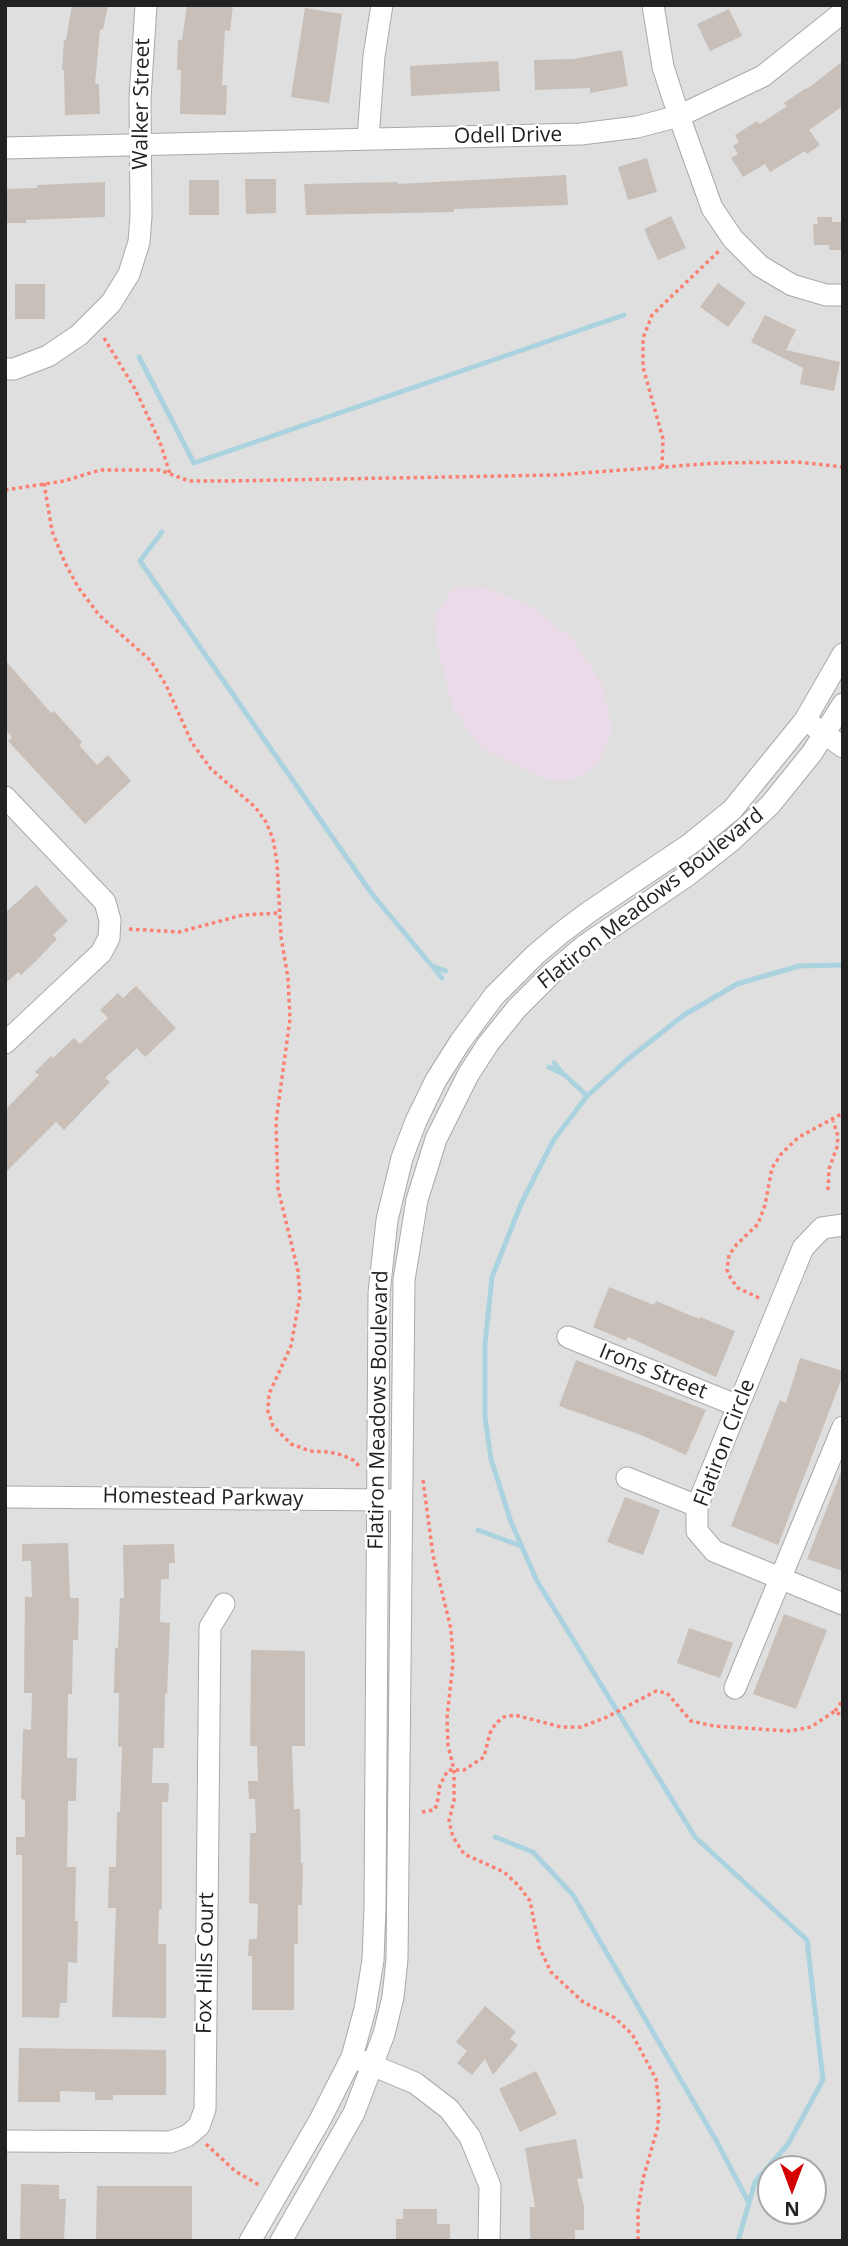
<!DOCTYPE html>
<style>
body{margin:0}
#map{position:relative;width:848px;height:2246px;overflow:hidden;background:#f2efe9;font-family:"Open Sans",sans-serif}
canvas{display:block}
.frame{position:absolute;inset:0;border:7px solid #222;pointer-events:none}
.north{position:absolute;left:757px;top:2155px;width:70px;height:70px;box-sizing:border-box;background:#fff;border:2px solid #a7a7a7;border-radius:50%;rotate:180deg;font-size:19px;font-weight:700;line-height:28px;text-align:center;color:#222}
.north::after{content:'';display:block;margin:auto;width:24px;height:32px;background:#d40000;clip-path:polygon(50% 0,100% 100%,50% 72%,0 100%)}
</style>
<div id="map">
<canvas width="848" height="2246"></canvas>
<div class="frame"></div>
<div class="north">N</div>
</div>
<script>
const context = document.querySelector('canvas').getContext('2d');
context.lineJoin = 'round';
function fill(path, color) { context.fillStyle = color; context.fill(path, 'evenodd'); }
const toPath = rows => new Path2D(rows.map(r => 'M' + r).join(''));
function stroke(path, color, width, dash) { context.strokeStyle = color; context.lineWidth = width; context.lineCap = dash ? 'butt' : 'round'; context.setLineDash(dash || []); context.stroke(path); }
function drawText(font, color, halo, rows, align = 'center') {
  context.font = font + ' "Open Sans",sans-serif'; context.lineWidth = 5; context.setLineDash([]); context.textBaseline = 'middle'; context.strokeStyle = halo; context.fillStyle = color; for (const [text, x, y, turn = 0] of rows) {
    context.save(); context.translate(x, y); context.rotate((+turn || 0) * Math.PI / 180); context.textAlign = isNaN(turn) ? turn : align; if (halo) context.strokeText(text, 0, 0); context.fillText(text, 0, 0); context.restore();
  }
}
fill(toPath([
 [5,5,843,5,843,2241,5,2241],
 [771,2169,813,2169,813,2211,771,2211]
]), '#e0dfdf');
fill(toPath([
 [455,586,484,587,529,605,573,639,604,688,612,732,598,765,574,780,548,780,481,749,453,709,438,648,434,616]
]), '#ebdbe8');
stroke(toPath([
 [139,357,194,463,624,315],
 [162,532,140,561,372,894,442,978],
 [435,967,446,971],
 [554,1063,563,1074],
 [549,1067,565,1075,587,1096,553,1141,521,1204,492,1277,485,1344,485,1417,491,1459,511,1522,537,1581,695,1837,807,1940,823,2080,788,2144,755,2182,738,2241],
 [587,1096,628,1059,684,1015,737,984,799,966,843,965],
 [478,1530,521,1546],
 [495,1837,533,1852,573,1895,717,2142,749,2203]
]), '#aad3df', 5);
fill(toPath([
 [72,5,108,5,103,30,100,29,95,84,99,84,100,114,65,115,64,70,62,70,64,40,66,40],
 [187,5,233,5,230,31,225,30,222,85,227,85,226,115,180,114,181,70,177,70,178,40,182,40],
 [305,8,342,14,329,103,291,97],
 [729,9,742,36,710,51,697,24],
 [622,50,628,86,590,93,590,88,535,90,534,60,573,59],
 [498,61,500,91,411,96,410,66],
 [843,61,843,106,809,130,820,145,807,154,805,151,770,172,765,164,743,177,731,158,738,154,733,146,739,142,735,135,757,121,760,124,787,106,784,103,806,88,807,89],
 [647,158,657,192,628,200,618,167],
 [566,175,568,205,454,209,454,212,306,215,304,184,398,182,398,184],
 [245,179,276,179,276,213,246,214],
 [189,180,219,180,219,215,189,215],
 [105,182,105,217,26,220,26,223,5,223,5,189,37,188,37,185],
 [671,216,686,248,658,260,644,229],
 [817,217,832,217,832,222,843,222,843,250,829,250,829,245,814,245,813,224,818,224],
 [718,283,746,303,728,327,700,307],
 [15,284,45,284,45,319,15,319],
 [765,315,796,330,786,350,840,362,834,391,800,384,803,368,751,342],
 [5,660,51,713,54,711,82,742,79,745,97,765,108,755,131,781,85,824,8,741,12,737,5,730],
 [36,885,68,921,53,935,57,939,36,961,21,975,18,972,5,984,5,913],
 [136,986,176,1028,145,1057,137,1048,105,1078,110,1082,64,1130,56,1122,5,1173,5,1110,39,1075,35,1072,51,1056,53,1058,74,1038,80,1044,108,1018,100,1010,118,993,123,998],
 [609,1287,654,1305,656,1301,699,1319,700,1317,735,1331,716,1377,628,1337,626,1341,593,1327],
 [800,1358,843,1371,843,1375,778,1545,731,1526,780,1400,786,1403],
 [576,1360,706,1410,686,1455,641,1435,559,1406],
 [843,1467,843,1571,807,1559],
 [625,1497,660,1510,643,1555,607,1542],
 [68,1543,70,1598,79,1598,78,1640,73,1640,72,1694,68,1694,67,1758,77,1758,76,1801,68,1801,67,1867,76,1867,75,1921,78,1921,77,1963,68,1962,67,2003,60,2003,59,2018,22,2017,22,1855,16,1855,16,1837,25,1837,25,1800,21,1799,23,1729,31,1730,32,1693,24,1693,25,1597,32,1597,31,1561,22,1561,22,1544],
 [174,1544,175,1563,169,1563,169,1579,161,1579,160,1622,170,1623,167,1694,165,1694,164,1748,153,1748,152,1783,169,1783,168,1802,162,1802,162,1909,159,1909,158,1944,166,1944,166,2018,112,2017,116,1908,108,1908,109,1867,116,1867,117,1812,120,1812,122,1747,118,1747,119,1693,114,1693,115,1648,118,1648,120,1598,124,1598,123,1545],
 [784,1614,827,1630,796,1709,753,1694],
 [689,1628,733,1643,720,1678,677,1663],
 [251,1650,305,1651,305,1746,292,1746,294,1809,300,1809,301,1863,303,1863,302,1905,298,1905,298,1944,294,1944,294,2010,252,2010,252,1956,248,1956,249,1939,257,1939,258,1904,249,1903,250,1833,256,1833,255,1799,249,1799,248,1781,258,1781,257,1746,250,1746],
 [485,2006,516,2032,510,2039,518,2045,493,2075,485,2059,472,2075,457,2063,467,2051,456,2042],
 [19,2048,166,2050,166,2095,113,2095,113,2100,95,2100,95,2092,60,2091,60,2102,18,2102],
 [536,2071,557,2114,520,2132,499,2089],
 [576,2139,583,2178,577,2179,584,2206,584,2230,575,2230,575,2241,530,2241,530,2207,535,2207,525,2148],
 [21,2184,59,2185,59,2199,66,2199,64,2241,20,2241],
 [97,2186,192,2186,192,2241,96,2240],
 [403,2209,437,2209,437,2224,450,2224,450,2241,396,2241,396,2219,403,2219]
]), '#c7bfb8');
const minor = toPath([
 [653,5,663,67,679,116,712,208,733,239,760,266,792,285,826,295,843,295],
 [368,139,374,56,382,5],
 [5,148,581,134,637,127,679,116,763,76,843,12],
 [5,369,14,369,48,356,79,335,111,303,129,274,139,242,141,216,140,98,146,5],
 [815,727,843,747],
 [5,797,105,902,110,920,109,938,101,953,5,1043],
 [843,1225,822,1228,803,1248,697,1506,697,1531,714,1551,843,1604],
 [568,1337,738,1406],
 [627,1478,697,1506],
 [5,1497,392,1500],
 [735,1688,843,1427],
 [362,2061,415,2083,449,2109,470,2137,490,2186,489,2241],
 [5,2141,170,2142,187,2136,199,2126,205,2109,210,1627,224,1604],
 [250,2241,320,2120,352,2057,365,2009,373,1960,375,1908,379,1293,387,1220,402,1158,416,1121,436,1080,460,1042,494,996,535,955,561,933,589,912,690,844,732,810,805,720,843,654],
 [281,2241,354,2113,384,2034,393,1997,397,1959,404,1280,417,1200,436,1139,468,1075,488,1044,517,1008,553,972,584,946,688,875,730,842,770,805,812,753,843,704]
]);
stroke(minor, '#a9a9a9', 23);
stroke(toPath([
 [104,338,135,389,160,442,170,474],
 [662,467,663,439,643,367,643,338,652,315,720,250],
 [44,483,52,531,65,563,78,587,99,615,151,661,166,685,192,743,211,769,255,807,266,822,273,839,277,862,281,937,288,978,290,1019,276,1122,278,1189,298,1271,300,1296,291,1346,269,1394,268,1411,273,1426,291,1444,310,1451,329,1452,342,1455,353,1460,360,1467],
 [5,490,64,481,100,470,160,470,189,481,228,481,556,475,718,463,798,462,843,467],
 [129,929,179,932,243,915,279,913],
 [828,1190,829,1169,837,1147,838,1136,833,1121],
 [759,1298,738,1288,731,1279,727,1270,729,1255,737,1244,758,1224,765,1205,772,1168,782,1153,799,1137,843,1113],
 [423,1480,433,1555,451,1629,453,1663,447,1718,448,1745,454,1770,454,1800,449,1821,453,1837,464,1854,504,1872,519,1886,530,1901,539,1947,551,1972,583,2002,615,2018,632,2034,656,2079,659,2105,658,2126,643,2179,638,2210,638,2241],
 [835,1711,843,1700],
 [422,1812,434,1810,437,1805,440,1785,448,1770,464,1770,484,1757,490,1733,496,1723,504,1717,515,1715,561,1727,581,1727,607,1717,656,1691,667,1693,691,1721,714,1726,789,1731,811,1727,835,1711,843,1717],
 [206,2144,235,2171,261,2186]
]), '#fa8072', 3.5, [3.5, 3.5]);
stroke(minor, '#fff', 21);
drawText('21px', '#222', '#fff', [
 ["Walker Street",142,104,-89],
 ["Odell Drive",508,136,-1],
 ["Flatiron Meadows Boulevard",651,899,-38],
 ["Irons Street",653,1372,22],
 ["Flatiron Meadows Boulevard",379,1410,-89],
 ["Flatiron Circle",725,1443,-69],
 ["Homestead Parkway",203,1498,1],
 ["Fox Hills Court",206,1963,-89]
]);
</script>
